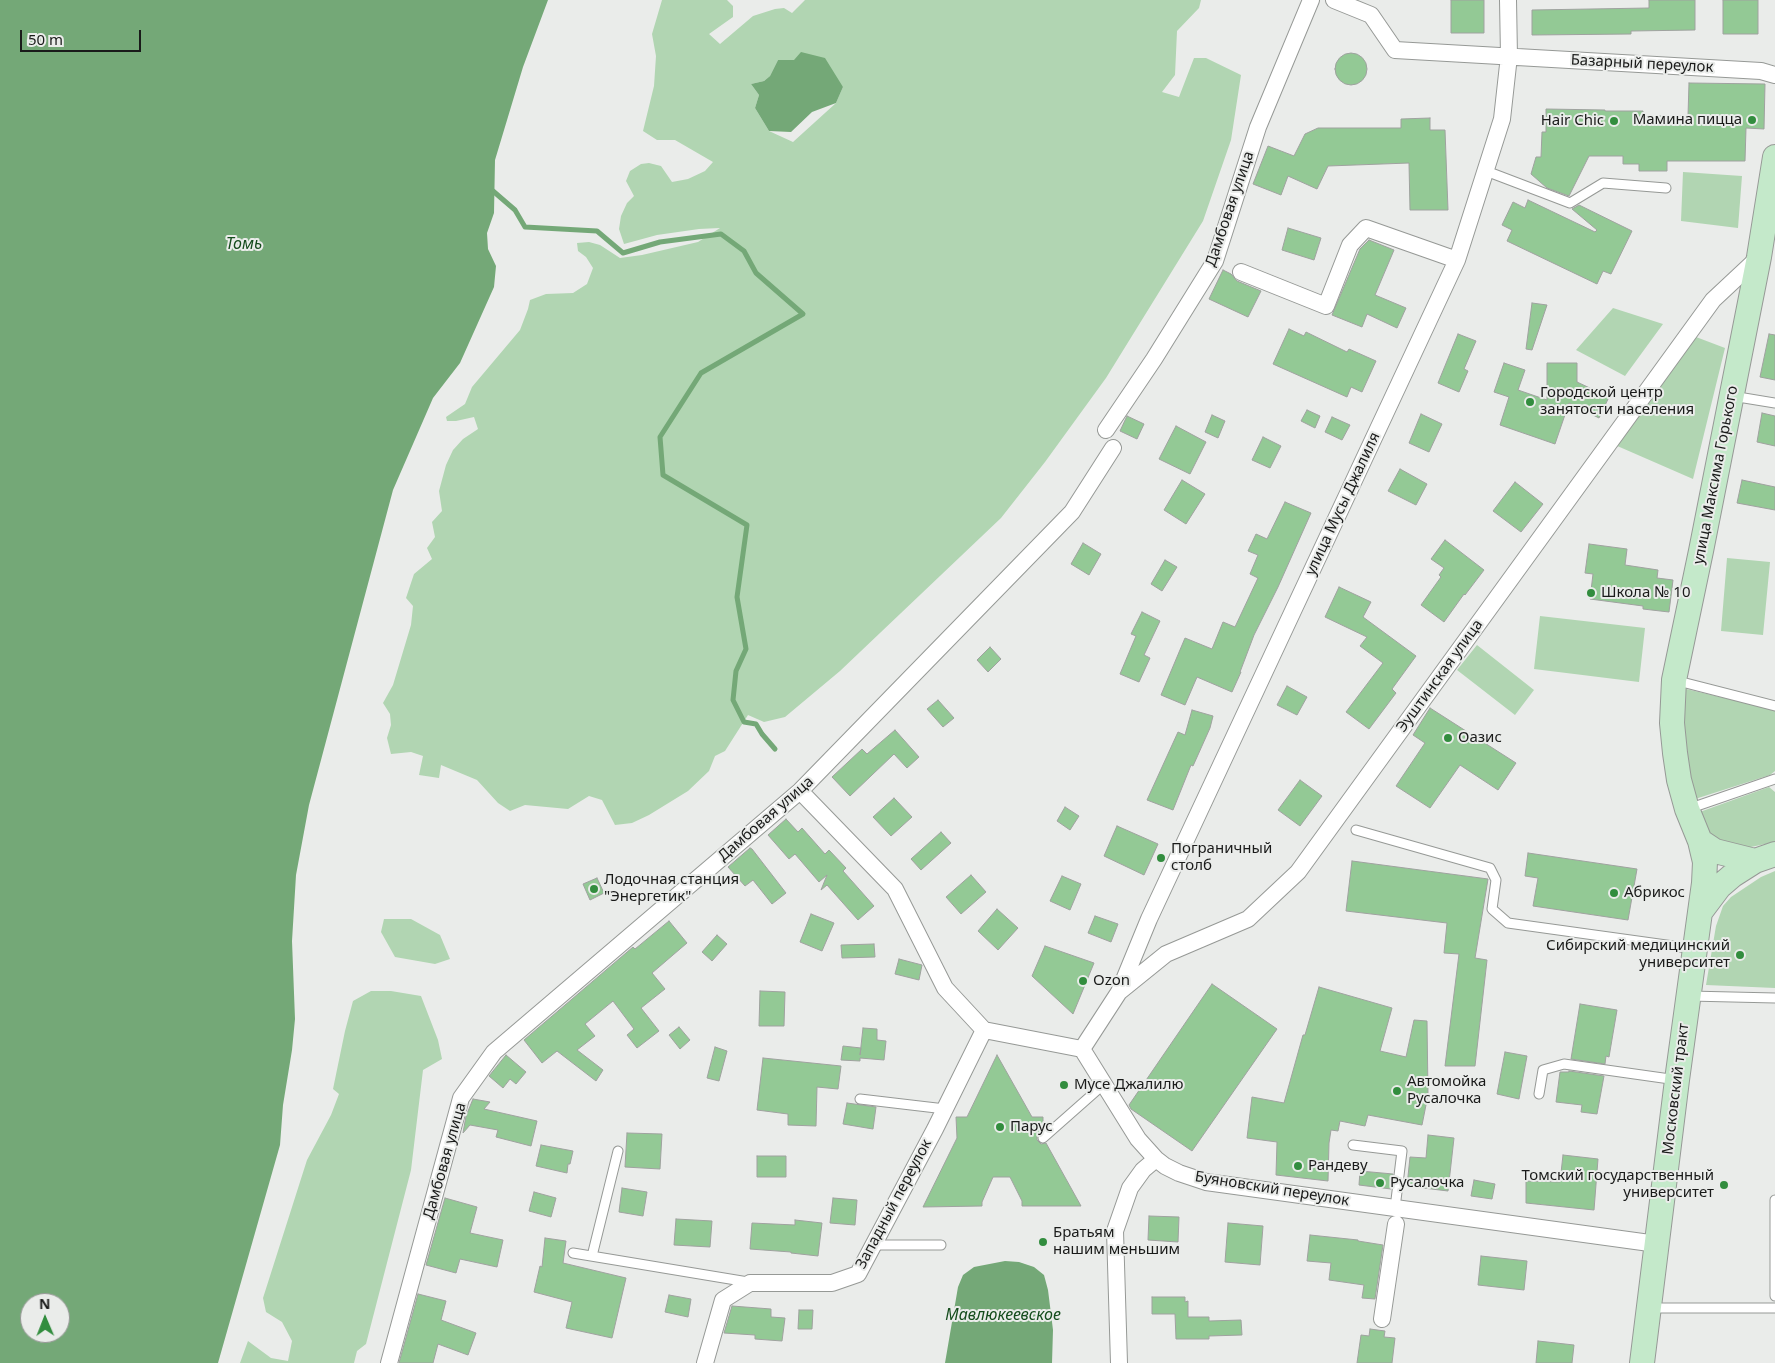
<!DOCTYPE html>
<meta charset="utf-8">
<style>
body{margin:0}
#map{position:relative;width:1775px;height:1363px;overflow:hidden;background:#eaecea;font-family:"Noto Sans",sans-serif}
canvas{display:block}
.north{position:absolute;left:20px;top:1293px;width:50px;height:50px;box-sizing:border-box;background:#eaecea;border:1px solid #979897;border-radius:50%;rotate:359deg;font-size:14px;font-weight:700;line-height:20px;text-align:center;color:#1a1b1a}
.north::after{content:'';display:block;margin:auto;width:18px;height:22px;background:#328d3e;clip-path:polygon(50% 0,100% 100%,50% 72%,0 100%)}
.scale{position:absolute;left:20px;top:30px;width:121px;height:22px;box-sizing:border-box;border:2px solid #1a1b1a;border-top:0;padding-left:6px;font-size:15px;line-height:18px;white-space:nowrap;color:#1a1b1a;-webkit-text-stroke:4px #eaecea;paint-order:stroke}
</style>
<div id="map">
<canvas width="1775" height="1363"></canvas>
<div class="north">N</div>
<div class="scale">50 m</div>
</div>
<script>
const context = document.querySelector('canvas').getContext('2d');
context.lineJoin = 'round';
function fill(path, color) { context.fillStyle = color; context.fill(path, 'evenodd'); }
const toPath = rows => new Path2D(rows.map(r => 'M' + r).join(''));
function stroke(path, color, width, dash) { context.strokeStyle = color; context.lineWidth = width; context.lineCap = dash ? 'butt' : 'round'; context.setLineDash(dash || []); context.stroke(path); }
function drawText(font, color, halo, rows, align = 'center') {
  context.font = font + ' "Noto Sans",sans-serif'; context.lineWidth = 4; context.setLineDash([]); context.textBaseline = 'middle'; context.strokeStyle = halo; context.fillStyle = color; for (const [text, x, y, turn = 0] of rows) {
    context.save(); context.translate(x, y); context.rotate((+turn || 0) * Math.PI / 180); context.textAlign = isNaN(turn) ? turn : align; if (halo) context.strokeText(text, 0, 0); context.fillText(text, 0, 0); context.restore();
  }
}
fill(toPath([
 [662,0,727,0,733,6,733,17,709,34,720,44,753,16,775,9,784,8,792,13,805,0,1201,0,1199,8,1177,31,1175,75,1162,92,1179,97,1194,58,1206,58,1241,75,1231,140,1203,221,1106,378,1045,462,1001,518,840,671,785,717,764,722,748,715,725,751,715,756,709,771,688,791,649,815,632,823,615,825,602,800,589,796,568,809,525,805,510,811,498,803,477,780,441,765,439,778,419,775,423,756,411,752,391,754,387,738,391,725,390,714,383,703,393,685,411,625,413,606,406,598,414,574,432,559,427,548,435,537,432,522,442,511,439,491,446,465,453,450,463,439,478,429,474,417,456,421,447,421,446,417,465,404,472,387,520,330,528,309,530,300,546,294,573,293,587,284,593,268,586,257,578,251,577,243,589,242,600,245,620,258,642,255,698,242,720,228,699,229,657,235,624,244,619,229,621,216,627,203,634,196,626,181,630,171,641,164,649,163,661,166,672,182,688,179,705,171,713,162,675,140,657,140,643,131,654,86,656,56,652,34],
 [778,60,794,60,843,87,836,103,793,142,769,131,755,108,759,95,751,84,764,81,770,76],
 [1683,172,1742,176,1738,228,1681,221],
 [1613,308,1663,324,1625,376,1576,350],
 [1696,337,1725,348,1693,479,1615,445],
 [1727,558,1770,562,1763,635,1721,631],
 [1540,616,1645,628,1639,682,1534,669],
 [1477,645,1534,690,1515,715,1457,670],
 [1682,688,1775,710,1775,771,1770,775,1692,800,1682,744],
 [1769,787,1775,792,1775,842,1746,848,1717,841,1704,826,1697,813],
 [1775,871,1775,988,1706,985,1716,926,1723,906,1731,897,1761,877],
 [384,919,411,919,440,935,450,959,435,964,395,957,381,932],
 [371,991,391,991,421,996,438,1040,442,1059,423,1070,411,1170,366,1344,357,1351,354,1363,240,1363,248,1341,271,1358,288,1361,292,1341,282,1322,266,1312,263,1298,307,1160,331,1115,339,1094,333,1089,345,1031,353,1001]
]), '#b1d5b2');
fill(toPath([
 [0,0,548,0,523,67,495,160,494,213,487,233,488,249,496,266,494,287,460,363,433,398,393,490,309,805,296,875,292,941,295,1019,292,1050,283,1105,280,1145,218,1363,0,1363],
 [30,1303,60,1303,60,1333,30,1333],
 [801,52,825,58,843,87,836,103,812,112,791,132,769,131,755,108,759,95,751,84,764,81,770,76,778,60,794,60],
 [1005,1261,1019,1262,1034,1267,1044,1275,1048,1290,1053,1330,1052,1363,945,1363,958,1287,963,1275,974,1267]
]), '#74a877');
stroke(toPath([
 [493,191,515,210,525,227,597,231,623,253,660,242,721,234,744,251,756,273,803,314,701,373,660,437,663,475,747,525,737,597,746,649,736,671,733,700,744,722,756,724,762,734,775,749]
]), '#74a877', 5);
const building = toPath([
 [1451,0,1484,0,1484,33,1451,33,1451,0],
 [1649,0,1695,0,1695,30,1631,31,1631,34,1532,35,1532,10,1649,8,1649,0],
 [1723,0,1758,0,1758,34,1723,34,1723,0],
 '1335 69a16 16 0 1 1 32 0a16 16 0 1 1-32 0Z',
 [1689,83,1765,84,1764,129,1746,128,1745,161,1667,161,1667,171,1639,171,1639,164,1623,164,1623,156,1589,156,1569,196,1547,188,1531,174,1536,157,1541,157,1542,132,1546,132,1546,109,1605,110,1605,111,1643,111,1643,116,1688,116,1689,83],
 [1430,118,1430,130,1445,130,1448,210,1410,210,1409,163,1328,166,1317,189,1288,176,1281,195,1253,184,1268,146,1294,156,1305,134,1318,128,1401,128,1401,119,1430,118],
 [1528,200,1595,232,1597,230,1572,209,1579,205,1632,231,1611,274,1603,271,1597,284,1507,241,1512,230,1502,225,1513,202,1525,208,1528,200],
 [1288,228,1321,238,1314,260,1282,250,1288,228],
 [1369,240,1394,250,1375,295,1406,308,1397,328,1367,314,1362,327,1332,315,1360,249,1369,240],
 [1223,270,1231,274,1237,281,1261,291,1248,317,1209,299,1223,270],
 [1532,303,1547,305,1532,350,1526,349,1532,303],
 [1289,329,1304,336,1306,332,1347,352,1349,349,1376,361,1362,392,1351,387,1347,397,1273,364,1289,329],
 [1458,334,1476,341,1464,369,1468,371,1459,392,1438,383,1458,334],
 [1769,334,1775,335,1775,380,1760,377,1769,334],
 [1504,363,1525,370,1518,390,1547,400,1547,363,1577,363,1577,382,1609,397,1599,418,1569,403,1555,444,1500,425,1509,397,1494,392,1504,363],
 [1307,410,1320,416,1315,428,1301,421,1307,410],
 [1762,413,1775,416,1775,446,1757,442,1762,413],
 [1421,414,1442,424,1429,452,1409,443,1421,414],
 [1212,415,1225,421,1218,438,1205,432,1212,415],
 [1127,416,1144,424,1137,439,1120,431,1127,416],
 [1332,417,1350,425,1342,440,1325,432,1332,417],
 [1176,426,1206,442,1190,474,1159,459,1176,426],
 [1263,437,1281,446,1270,468,1252,460,1263,437],
 [1400,469,1427,484,1416,505,1388,491,1400,469],
 [1182,480,1205,494,1186,524,1164,510,1182,480],
 [1742,480,1775,487,1775,510,1737,503,1742,480],
 [1515,482,1543,504,1521,532,1493,511,1515,482],
 [1285,502,1311,513,1278,587,1254,635,1240,672,1241,672,1232,692,1197,677,1185,705,1161,695,1185,638,1212,649,1223,622,1235,627,1258,578,1250,574,1258,555,1248,551,1256,534,1267,539,1285,502],
 [1445,540,1484,570,1465,595,1464,594,1444,622,1421,605,1441,577,1439,575,1444,568,1431,559,1445,540],
 [1083,543,1101,554,1089,575,1071,564,1083,543],
 [1589,544,1627,549,1625,565,1658,570,1657,578,1673,580,1669,612,1643,609,1643,606,1590,599,1593,574,1585,573,1589,544],
 [1165,560,1177,567,1162,591,1151,584,1165,560],
 [1339,587,1371,602,1363,617,1416,656,1392,689,1396,693,1369,729,1346,712,1383,663,1360,646,1367,637,1325,617,1339,587],
 [1142,612,1160,621,1144,655,1150,658,1139,682,1120,674,1136,636,1131,634,1142,612],
 [990,647,1001,659,988,672,977,660,990,647],
 [1287,686,1307,697,1297,715,1277,705,1287,686],
 [938,700,954,718,943,727,927,709,938,700],
 [1430,708,1516,763,1498,790,1460,765,1430,808,1396,786,1425,743,1413,735,1430,708],
 [1192,710,1213,716,1210,728,1193,766,1191,765,1173,810,1147,800,1178,732,1185,735,1192,710],
 [895,730,919,757,907,768,894,754,850,796,832,777,862,749,867,754,895,730],
 [1300,780,1322,796,1300,826,1278,810,1300,780],
 [894,798,912,817,891,836,873,817,894,798],
 [1065,807,1079,816,1070,830,1057,821,1065,807],
 [786,819,798,832,802,828,825,854,829,850,846,868,843,871,874,906,858,920,827,885,821,890,827,875,819,882,795,854,789,859,768,835,786,819],
 [1117,826,1158,844,1144,875,1104,856,1117,826],
 [941,832,951,843,921,870,911,859,941,832],
 [750,848,752,849,786,893,772,904,753,880,745,886,728,867,750,848],
 [1528,853,1637,869,1628,920,1533,906,1538,878,1525,876,1528,853],
 [1352,861,1488,879,1475,958,1487,960,1475,1066,1445,1066,1459,954,1444,953,1447,923,1346,911,1352,861],
 [971,875,986,892,961,914,946,897,971,875],
 [1062,876,1081,884,1070,910,1050,901,1062,876],
 [597,878,604,893,590,900,583,884,597,878],
 [997,909,1018,928,998,950,978,931,997,909],
 [811,914,834,923,822,951,800,942,811,914],
 [1095,916,1118,924,1111,942,1088,933,1095,916],
 [669,921,687,943,652,973,665,989,641,1008,659,1031,637,1048,627,1035,634,1029,613,1001,585,1024,595,1036,577,1050,603,1070,596,1081,557,1051,542,1063,524,1040,633,947,635,949,669,921],
 [717,935,727,944,712,961,702,952,717,935],
 [874,944,875,957,842,958,841,945,874,944],
 [1045,946,1094,963,1073,1014,1032,976,1045,946],
 [899,959,922,965,919,980,895,974,899,959],
 [1212,984,1277,1029,1192,1151,1131,1109,1129,1105,1212,984],
 [1319,987,1392,1008,1380,1051,1406,1057,1414,1020,1427,1021,1428,1095,1422,1125,1368,1115,1365,1126,1340,1121,1338,1131,1331,1130,1329,1143,1328,1181,1276,1175,1277,1142,1247,1138,1252,1097,1284,1103,1303,1035,1305,1035,1319,987],
 [760,991,785,992,784,1026,759,1026,760,991],
 [1580,1004,1617,1010,1609,1057,1606,1056,1605,1064,1571,1059,1580,1004],
 [679,1027,690,1040,680,1049,669,1035,679,1027],
 [863,1028,877,1029,877,1040,886,1041,884,1060,860,1058,860,1061,841,1060,843,1046,861,1048,860,1055,863,1028],
 [715,1047,727,1051,719,1081,707,1078,715,1047],
 [1505,1052,1527,1056,1519,1099,1497,1094,1505,1052],
 [506,1055,526,1072,516,1084,510,1079,503,1088,489,1076,506,1055],
 [997,1055,1032,1117,1043,1117,1043,1130,1037,1136,1037,1140,1041,1144,1046,1143,1081,1206,1022,1206,1022,1201,1010,1177,993,1177,982,1202,982,1206,923,1207,957,1138,956,1117,967,1117,997,1055],
 [763,1058,841,1066,838,1089,817,1087,816,1126,788,1125,788,1114,757,1110,763,1058],
 [1569,1071,1604,1076,1597,1114,1581,1112,1582,1105,1556,1102,1560,1072,1569,1072,1569,1071],
 [473,1099,490,1102,484,1109,537,1121,531,1146,496,1137,498,1130,470,1125,463,1133,466,1116,473,1099],
 [847,1103,876,1107,873,1129,843,1124,847,1103],
 [627,1133,662,1134,660,1169,625,1167,627,1133],
 [1428,1135,1454,1138,1448,1191,1407,1186,1410,1157,1426,1158,1428,1135],
 [541,1145,573,1151,570,1164,568,1164,567,1173,536,1166,541,1145],
 [1563,1155,1598,1159,1594,1210,1526,1203,1526,1181,1560,1182,1563,1155],
 [757,1156,786,1156,786,1177,757,1177,757,1156],
 [1360,1171,1393,1174,1391,1189,1359,1185,1360,1171],
 [1474,1180,1495,1184,1492,1199,1471,1196,1474,1180],
 [622,1188,647,1192,643,1216,619,1212,622,1188],
 [534,1192,556,1198,551,1217,529,1211,534,1192],
 [445,1198,477,1207,470,1233,503,1240,497,1267,460,1259,456,1273,426,1265,445,1198],
 [833,1198,857,1200,855,1225,830,1223,833,1198],
 [1149,1216,1179,1217,1178,1242,1148,1240,1149,1216],
 [676,1219,712,1221,710,1247,674,1245,676,1219],
 [795,1220,822,1223,818,1256,791,1253,791,1252,750,1249,752,1223,795,1225,795,1220],
 [1228,1223,1263,1226,1260,1265,1225,1262,1228,1223],
 [1310,1235,1358,1240,1358,1241,1383,1245,1375,1299,1362,1298,1364,1285,1329,1280,1331,1263,1307,1261,1310,1235],
 [545,1238,566,1241,563,1263,626,1278,612,1338,566,1328,572,1302,534,1292,540,1266,542,1267,545,1238],
 [1481,1256,1527,1261,1524,1290,1478,1285,1481,1256],
 [418,1294,446,1301,441,1320,476,1333,468,1355,438,1344,433,1363,399,1363,418,1294],
 [669,1295,691,1299,688,1317,665,1312,669,1295],
 [1152,1297,1185,1297,1185,1302,1188,1301,1188,1317,1209,1317,1209,1321,1241,1320,1242,1335,1209,1336,1209,1339,1176,1339,1175,1314,1152,1314,1152,1297],
 [732,1306,771,1309,771,1317,785,1318,782,1341,755,1339,755,1335,724,1333,732,1306],
 [799,1310,813,1310,812,1329,798,1329,799,1310],
 [1370,1329,1385,1331,1384,1337,1395,1338,1392,1363,1357,1363,1361,1335,1369,1336,1370,1329],
 [1538,1341,1574,1345,1572,1363,1536,1363,1538,1341]
]);
fill(building, '#93c995');
stroke(building, '#9fa29f', 1);
const service = toPath([
 [1486,171,1570,203,1603,183,1666,188],
 [1732,396,1775,403],
 [1674,680,1775,706],
 [1688,809,1775,779],
 [1356,830,1490,868,1496,880,1492,909,1508,923,1695,949],
 [1689,996,1775,998],
 [1539,1094,1543,1070,1564,1064,1677,1080],
 [860,1099,945,1109],
 [1043,1138,1103,1085],
 [1353,1145,1402,1151,1395,1208],
 [1775,1200,1775,1296],
 [873,1245,941,1245],
 [573,1253,748,1282],
 [592,1256,618,1151],
 [1650,1308,1775,1308]
]);
const minor = toPath([
 [1334,0,1371,15,1395,50,1761,71,1775,75],
 [1241,272,1326,306,1350,245,1366,228,1457,260],
 [1106,430,1154,359,1215,261,1258,127,1311,0],
 [800,791,895,889,945,988,984,1030,1082,1049,1138,1139,1156,1159,1165,1166,1179,1173,1206,1182,1657,1244],
 [1119,992,1149,919,1457,260,1502,119,1509,56,1508,0],
 [1082,1049,1119,992,1166,954,1248,919,1298,872,1713,300,1759,257],
 [1382,1319,1396,1224],
 [389,1363,461,1098,494,1052,800,791,1072,512,1113,448],
 [705,1363,723,1300,750,1283,832,1283,858,1274,935,1129,984,1030],
 [1119,1363,1115,1231,1130,1188,1143,1170,1156,1159]
]);
const secondary = toPath([
 [1700,841,1715,851,1755,861],
 [1701,911,1719,887,1733,875,1755,861,1775,854],
 [1642,1363,1677,1080,1704,883,1705,862,1700,841,1687,809,1679,780,1675,753,1672,723,1674,680,1701,551,1759,257,1775,157]
]);
stroke(service, '#969996', 11);
stroke(minor, '#969996', 18);
stroke(secondary, '#969996', 26);
stroke(service, '#fff', 9);
stroke(minor, '#fff', 16);
stroke(secondary, '#c4e9ca', 24);
for (const [x, y, r, color] of [
 [1752,120,5,"#328d3e"],
 [1614,121,5,"#328d3e"],
 [1530,402,5,"#328d3e"],
 [1591,593,5,"#328d3e"],
 [1448,738,5,"#328d3e"],
 [1161,858,5,"#328d3e"],
 [594,889,5,"#328d3e"],
 [1614,893,5,"#328d3e"],
 [1740,955,5,"#328d3e"],
 [1083,981,5,"#328d3e"],
 [1064,1085,5,"#328d3e"],
 [1397,1091,5,"#328d3e"],
 [1000,1127,5,"#328d3e"],
 [1298,1166,5,"#328d3e"],
 [1380,1183,5,"#328d3e"],
 [1724,1185,5,"#328d3e"],
 [1043,1242,5,"#328d3e"]
]) { const dot = new Path2D(); dot.arc(x, y, r, 0, 2 * Math.PI); context.fillStyle = color; context.fill(dot); stroke(dot, '#eaecea', 2); }
drawText('15px', '#1a1b1a', '#eaecea', [
 ["Базарный переулок",1642,64,3],
 ["Дамбовая улица",1230,209,-71],
 ["улица Максима Горького",1716,475,-79],
 ["улица Мусы Джалиля",1343,504,-65],
 ["Эуштинская улица",1440,676,-54],
 ["Дамбовая улица",766,819,-41],
 ["Московский тракт",1676,1089,-83],
 ["Дамбовая улица",445,1161,-74],
 ["Буяновский переулок",1272,1189,9],
 ["Западный переулок",894,1204,-62]
]);
drawText('15px', '#1a1b1a', '#eaecea', [
 ["Мамина пицца",1742,120,"right"],
 ["Hair Chic",1604,121,"right"],
 ["Городской центр",1540,393],
 ["занятости населения",1540,410],
 ["Школа № 10",1601,593],
 ["Оазис",1458,738],
 ["Пограничный",1171,849],
 ["столб",1171,866],
 ["Лодочная станция",604,880],
 ["\"Энергетик\"",604,897],
 ["Абрикос",1624,893],
 ["Сибирский медицинский",1730,946,"right"],
 ["университет",1730,963,"right"],
 ["Ozon",1093,981],
 ["Автомойка",1407,1082],
 ["Русалочка",1407,1099],
 ["Мусе Джалилю",1074,1085],
 ["Парус",1010,1127],
 ["Рандеву",1308,1166],
 ["Томский государственный",1714,1176,"right"],
 ["университет",1714,1193,"right"],
 ["Русалочка",1390,1183],
 ["Братьям",1053,1233],
 ["нашим меньшим",1053,1250]
], 'left');
drawText('italic 16px', '#144c1c', '#eaecea', [
 ["Томь",244,244],
 ["Мавлюкеевское",1003,1315]
]);
</script>
